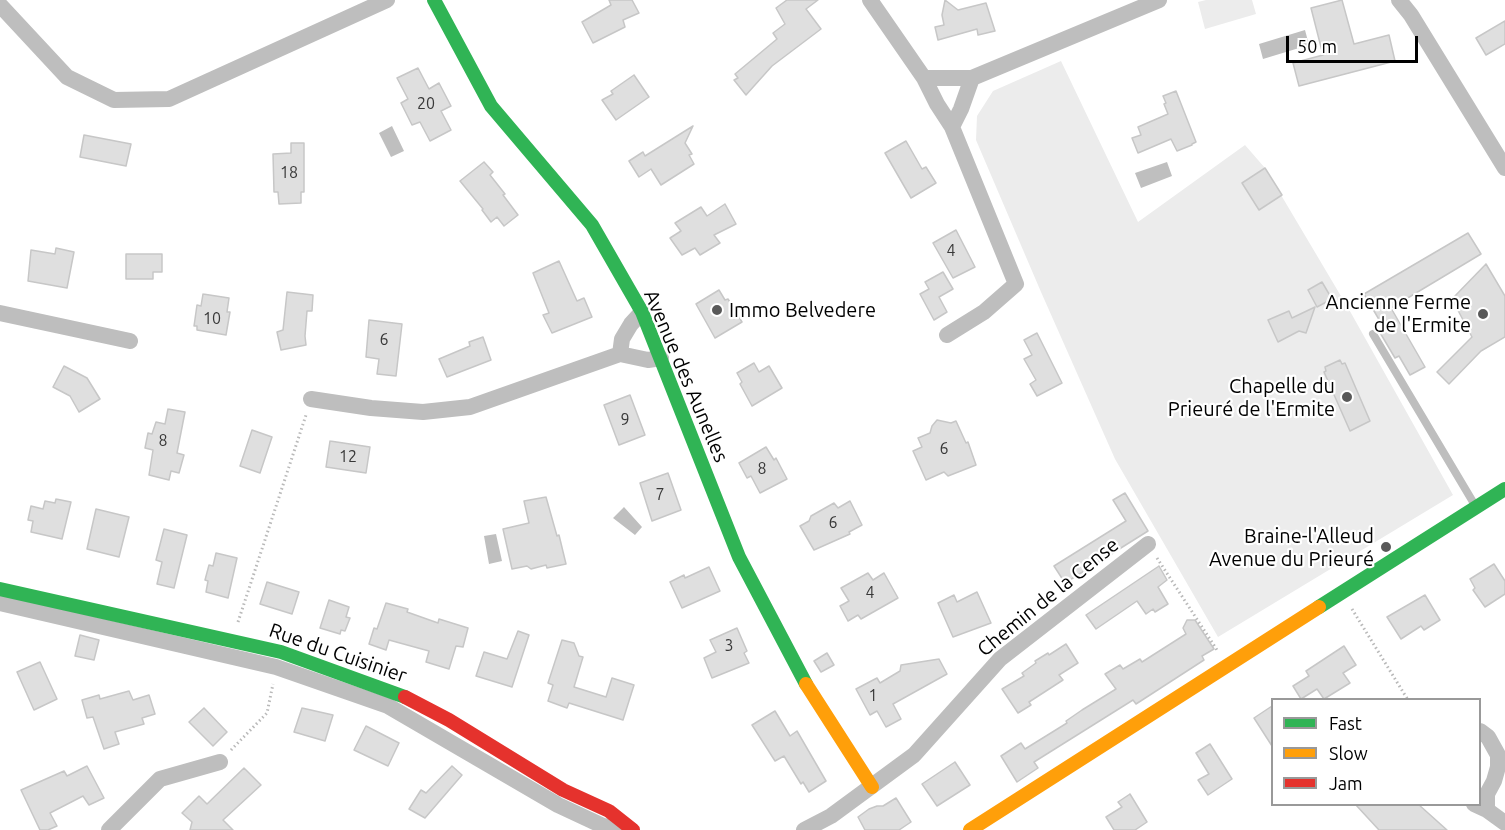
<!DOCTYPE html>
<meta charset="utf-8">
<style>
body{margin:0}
#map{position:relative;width:1505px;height:830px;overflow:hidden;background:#fff;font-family:Ubuntu,sans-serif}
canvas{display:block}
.legend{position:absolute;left:1271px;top:698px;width:210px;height:108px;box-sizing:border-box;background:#fff;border:2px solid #999;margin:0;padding:8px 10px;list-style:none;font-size:18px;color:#000}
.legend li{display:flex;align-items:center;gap:12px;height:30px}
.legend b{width:30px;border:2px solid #999}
.scale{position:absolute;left:1286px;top:36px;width:132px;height:27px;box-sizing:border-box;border:3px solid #000;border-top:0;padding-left:8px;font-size:18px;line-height:21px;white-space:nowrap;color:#000;-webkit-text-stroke:4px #fff;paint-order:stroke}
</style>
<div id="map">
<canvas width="1505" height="830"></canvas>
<ul class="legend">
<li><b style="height:8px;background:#30b455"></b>Fast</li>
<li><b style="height:8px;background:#ff9f0a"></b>Slow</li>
<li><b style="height:8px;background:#e5322d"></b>Jam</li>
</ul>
<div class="scale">50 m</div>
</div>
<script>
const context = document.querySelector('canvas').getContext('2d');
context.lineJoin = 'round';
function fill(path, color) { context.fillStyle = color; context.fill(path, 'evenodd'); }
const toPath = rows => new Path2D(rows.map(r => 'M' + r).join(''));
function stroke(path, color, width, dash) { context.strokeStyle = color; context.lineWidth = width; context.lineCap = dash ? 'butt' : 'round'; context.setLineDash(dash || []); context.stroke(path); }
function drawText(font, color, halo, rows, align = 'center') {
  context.font = font + ' Ubuntu,sans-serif'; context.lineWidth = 4.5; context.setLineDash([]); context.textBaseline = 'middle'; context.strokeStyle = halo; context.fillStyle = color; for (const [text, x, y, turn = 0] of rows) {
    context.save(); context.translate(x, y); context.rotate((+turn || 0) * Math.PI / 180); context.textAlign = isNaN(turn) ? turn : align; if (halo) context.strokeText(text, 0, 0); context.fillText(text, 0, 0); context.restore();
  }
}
fill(toPath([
 [1206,0,1252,0,1256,14,1205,29,1198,2],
 [1061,61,1138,222,1245,145,1265,168,1351,313,1453,495,1218,637,1115,459,1041,292,976,140,977,116,993,91]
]), '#ececec');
fill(toPath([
 [1305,30,1309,45,1263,59,1259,44],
 [392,126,404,151,391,157,379,133],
 [1167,162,1172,176,1141,188,1135,173],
 [624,507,642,527,635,535,613,518],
 [496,534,502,561,489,564,484,536]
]), '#bfbfbf');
const building = toPath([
 [609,0,632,0,639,13,623,20,625,27,593,43,582,22,611,5,609,0],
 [787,0,818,0,806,9,821,29,772,66,746,95,734,80,738,78,735,74,777,39,773,33,785,24,776,8,787,0],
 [945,0,958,10,986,3,995,31,978,35,977,29,938,40,935,27,944,25,942,15,945,0],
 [1342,0,1354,44,1389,35,1395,61,1299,86,1293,63,1323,55,1311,8,1342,0],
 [1505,21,1505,44,1486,55,1476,38,1505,21],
 [418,68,429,89,439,83,451,106,441,111,451,130,430,141,420,122,412,125,401,103,408,99,397,78,418,68],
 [634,75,649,97,616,120,602,100,613,94,611,91,634,75],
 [1176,91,1196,142,1192,144,1192,145,1177,151,1171,139,1138,153,1132,138,1141,135,1138,127,1168,114,1164,104,1166,103,1163,96,1176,91],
 [693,126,685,143,692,154,689,155,694,164,661,185,651,169,639,177,629,161,643,152,645,156,693,126],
 [84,135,131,144,126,166,80,157,84,135],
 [906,141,922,169,926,167,936,183,911,198,885,153,906,141],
 [291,143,304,143,304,192,301,192,301,203,279,204,278,192,274,192,273,154,291,153,291,143],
 [484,162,493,172,490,175,505,194,503,195,518,215,504,226,497,217,491,222,482,210,483,209,460,181,484,162],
 [1265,168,1282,195,1259,210,1242,183,1265,168],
 [725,204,736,224,714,235,720,243,700,255,695,248,682,255,670,238,681,231,675,223,701,207,707,216,725,204],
 [956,230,975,267,953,278,933,243,956,230],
 [1468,233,1481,254,1391,308,1425,367,1410,375,1399,356,1395,358,1379,331,1384,328,1364,294,1468,233],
 [56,248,74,252,67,288,28,281,31,250,55,254,56,248],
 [126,254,162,254,162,272,153,272,153,279,126,279,126,254],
 [559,261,577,301,584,298,592,317,552,333,543,315,549,313,533,273,559,261],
 [1486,264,1505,296,1505,337,1481,351,1449,384,1437,372,1472,337,1452,299,1486,264],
 [943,272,953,289,939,297,947,312,934,320,920,294,929,289,925,282,943,272],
 [1322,282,1332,299,1317,307,1308,290,1322,282],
 [719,290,725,300,728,299,742,322,715,338,696,304,719,290],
 [287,292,313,295,312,311,307,311,305,336,306,345,281,350,277,332,283,330,287,292],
 [203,294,229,298,227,312,230,312,226,335,197,330,197,326,194,326,197,305,201,306,203,294],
 [1315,307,1306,333,1299,331,1278,342,1268,320,1289,311,1292,318,1315,307],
 [369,320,402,324,396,376,377,374,379,359,366,357,369,320],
 [1037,333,1062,383,1037,396,1030,384,1036,380,1024,359,1032,355,1024,340,1037,333],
 [483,337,491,360,447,377,439,359,470,346,469,342,483,337],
 [1340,360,1342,364,1345,363,1370,421,1350,431,1324,372,1326,371,1325,367,1340,360],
 [754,363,759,372,769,366,782,388,752,406,740,384,742,382,737,373,754,363],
 [64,366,87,378,100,399,79,412,70,396,53,387,64,366],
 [630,395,645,435,619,445,604,405,630,395],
 [168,409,185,412,177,453,184,455,179,473,171,471,169,480,149,475,153,450,145,448,148,433,152,434,156,422,165,424,168,409],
 [937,420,951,423,956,421,966,443,968,442,976,465,948,476,944,472,926,480,913,451,922,447,918,438,930,433,932,426,937,420],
 [252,430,272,437,260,473,240,466,252,430],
 [330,441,370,447,366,473,326,467,330,441],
 [766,447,774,460,776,458,787,479,760,493,751,476,747,478,739,463,766,447],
 [668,473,681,510,652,521,640,483,668,473],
 [1125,493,1148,531,1065,583,1054,566,1126,521,1113,500,1125,493],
 [546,497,557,536,559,535,566,564,547,568,546,565,531,569,527,566,512,569,503,529,529,523,524,501,546,497],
 [56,499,71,502,62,539,31,532,33,521,28,520,31,506,43,509,45,501,55,503,56,499],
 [850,501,862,525,849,532,850,534,814,550,800,526,809,521,811,516,834,503,838,508,850,501],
 [96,509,129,517,119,557,87,549,96,509],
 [164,529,187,535,174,588,157,584,162,562,156,560,164,529],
 [216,553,237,558,228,598,206,592,208,581,205,580,209,565,213,566,216,553],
 [1494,564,1505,581,1505,594,1485,607,1473,590,1475,588,1470,579,1494,564],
 [1159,566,1167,580,1158,587,1168,604,1155,612,1153,609,1146,614,1137,601,1096,629,1086,615,1159,566],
 [709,567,720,591,682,608,670,582,684,575,685,578,709,567],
 [868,573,873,580,884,573,898,598,861,619,858,615,848,621,840,606,849,601,841,588,868,573],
 [267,582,299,592,292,614,260,604,267,582],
 [977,592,991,623,953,637,938,603,954,595,957,602,977,592],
 [1425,595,1440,620,1424,630,1421,626,1401,639,1387,617,1425,595],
 [329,600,349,607,346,617,350,618,345,631,341,630,340,634,320,628,329,600],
 [386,603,408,609,407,612,438,623,439,619,468,628,463,647,456,646,449,669,426,662,429,651,389,640,386,650,369,644,374,628,377,629,386,603],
 [1187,620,1195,620,1214,649,1202,656,1204,660,1136,704,1133,700,1034,762,1038,768,1017,782,1001,756,1021,743,1025,749,1067,723,1066,721,1082,710,1116,689,1105,674,1120,665,1123,669,1140,659,1142,662,1186,634,1183,628,1187,620],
 [737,628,747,651,744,653,749,663,712,678,704,658,716,652,710,640,737,628],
 [518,631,529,635,512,687,476,676,484,652,507,659,518,631],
 [80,635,99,640,94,660,75,656,80,635],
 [562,640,574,643,579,656,583,657,574,687,606,697,612,678,634,685,623,720,569,703,567,708,548,701,553,685,548,683,562,640],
 [1066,644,1078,663,1059,675,1063,680,1029,702,1031,705,1018,713,1002,689,1024,676,1022,673,1036,663,1035,661,1048,653,1049,655,1066,644],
 [1344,646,1356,665,1343,673,1350,683,1324,699,1317,689,1301,699,1293,686,1309,676,1306,671,1344,646],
 [827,653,834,665,821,672,814,661,827,653],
 [939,659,947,674,893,704,901,719,886,727,877,711,870,715,856,689,877,678,880,683,900,671,901,665,939,659],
 [40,662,57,699,34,710,17,672,40,662],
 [129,691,133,700,149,695,155,714,142,718,144,724,115,732,119,744,104,749,93,717,87,718,82,700,99,695,100,699,129,691],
 [1272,706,1272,746,1254,718,1272,706],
 [204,708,227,732,213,746,189,722,204,708],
 [302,708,333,715,325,741,294,732,302,708],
 [775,711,790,736,797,731,826,781,809,792,803,782,801,784,784,756,775,761,752,725,775,711],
 [366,726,399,743,388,766,354,750,366,726],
 [1210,744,1232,779,1208,795,1198,780,1209,774,1196,753,1210,744],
 [955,762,970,785,937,806,922,784,955,762],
 [87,766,104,798,89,805,83,796,50,813,57,826,48,830,40,830,21,790,64,771,67,776,87,766],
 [452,766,462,775,425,818,409,809,421,790,426,793,452,766],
 [244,768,261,785,223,820,233,830,190,830,192,822,182,813,199,796,207,804,244,768],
 [1130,794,1147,822,1135,830,1114,830,1106,817,1122,807,1118,802,1130,794],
 [896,798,911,822,899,830,865,830,858,817,869,809,877,806,883,806,896,798],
 [1355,804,1418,804,1447,830,1379,830,1355,804]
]);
fill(building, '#dfdfdf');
stroke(building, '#c7c7c7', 1.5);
stroke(toPath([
 [1157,558,1217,650],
 [1352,609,1408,700],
 [238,622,306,415],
 [231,750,267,713,273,684]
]), '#b9b9b9', 3, [1.5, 3]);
stroke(toPath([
 [1373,334,1476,507]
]), '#bebebe', 8);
stroke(toPath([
 [870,0,924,78,937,104,952,127,961,109,972,78],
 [1399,0,1411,15,1505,168],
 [0,5,67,77,114,100,169,99,387,0],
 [924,78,972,78,1159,0],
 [0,313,130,341],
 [947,335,984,312,1016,284,952,127],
 [620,354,622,339,631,324,642,312],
 [311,399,371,408,423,412,470,407,620,354,648,360,661,358],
 [0,603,276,667,388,706,558,805,603,826,631,830],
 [1480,731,1488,737,1498,755,1498,767,1494,781,1487,794,1487,810],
 [1474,804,1487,810,1505,823],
 [109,830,160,779,220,762],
 [804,830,831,816,914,755,1000,659,1148,544]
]), '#bebebe', 16);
stroke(toPath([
 [434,0,491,106,592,225,642,312,739,557,806,684],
 [0,589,281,652,405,697],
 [1319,607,1505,489]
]), '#30b455', 14);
stroke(toPath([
 [806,684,872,787],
 [970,830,1319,607]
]), '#ff9f0a', 14);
stroke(toPath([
 [405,697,449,720,563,790,609,811,633,830]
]), '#e5322d', 14);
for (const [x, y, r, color] of [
 [717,310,6,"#595959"],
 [1483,314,6,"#595959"],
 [1347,397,6,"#595959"],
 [1386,547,6,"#595959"]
]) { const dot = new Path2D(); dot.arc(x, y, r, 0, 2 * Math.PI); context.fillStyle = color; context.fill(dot); stroke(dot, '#fff', 2); }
drawText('16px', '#383838', null, [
 ["20",426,104],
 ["18",289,173],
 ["4",951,251],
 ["10",212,319],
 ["6",384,340],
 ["9",625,420],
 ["8",163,441],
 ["6",944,449],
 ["12",348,457],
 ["8",762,469],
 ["7",660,495],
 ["6",833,523],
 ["4",870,593],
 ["3",729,646],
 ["1",873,696]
]);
drawText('20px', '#000', '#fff', [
 ["Ancienne Ferme",1471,302],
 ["de l'Ermite",1471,325],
 ["Immo Belvedere",729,310,"left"],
 ["Chapelle du",1335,386],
 ["Prieuré de l'Ermite",1335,409],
 ["Braine-l'Alleud",1374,536],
 ["Avenue du Prieuré",1374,559]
], 'right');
drawText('20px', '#000', '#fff', [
 ["Avenue des Aunelles",686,376,67],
 ["Chemin de la Cense",1048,597,-39],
 ["Rue du Cuisinier",338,653,19]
]);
</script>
